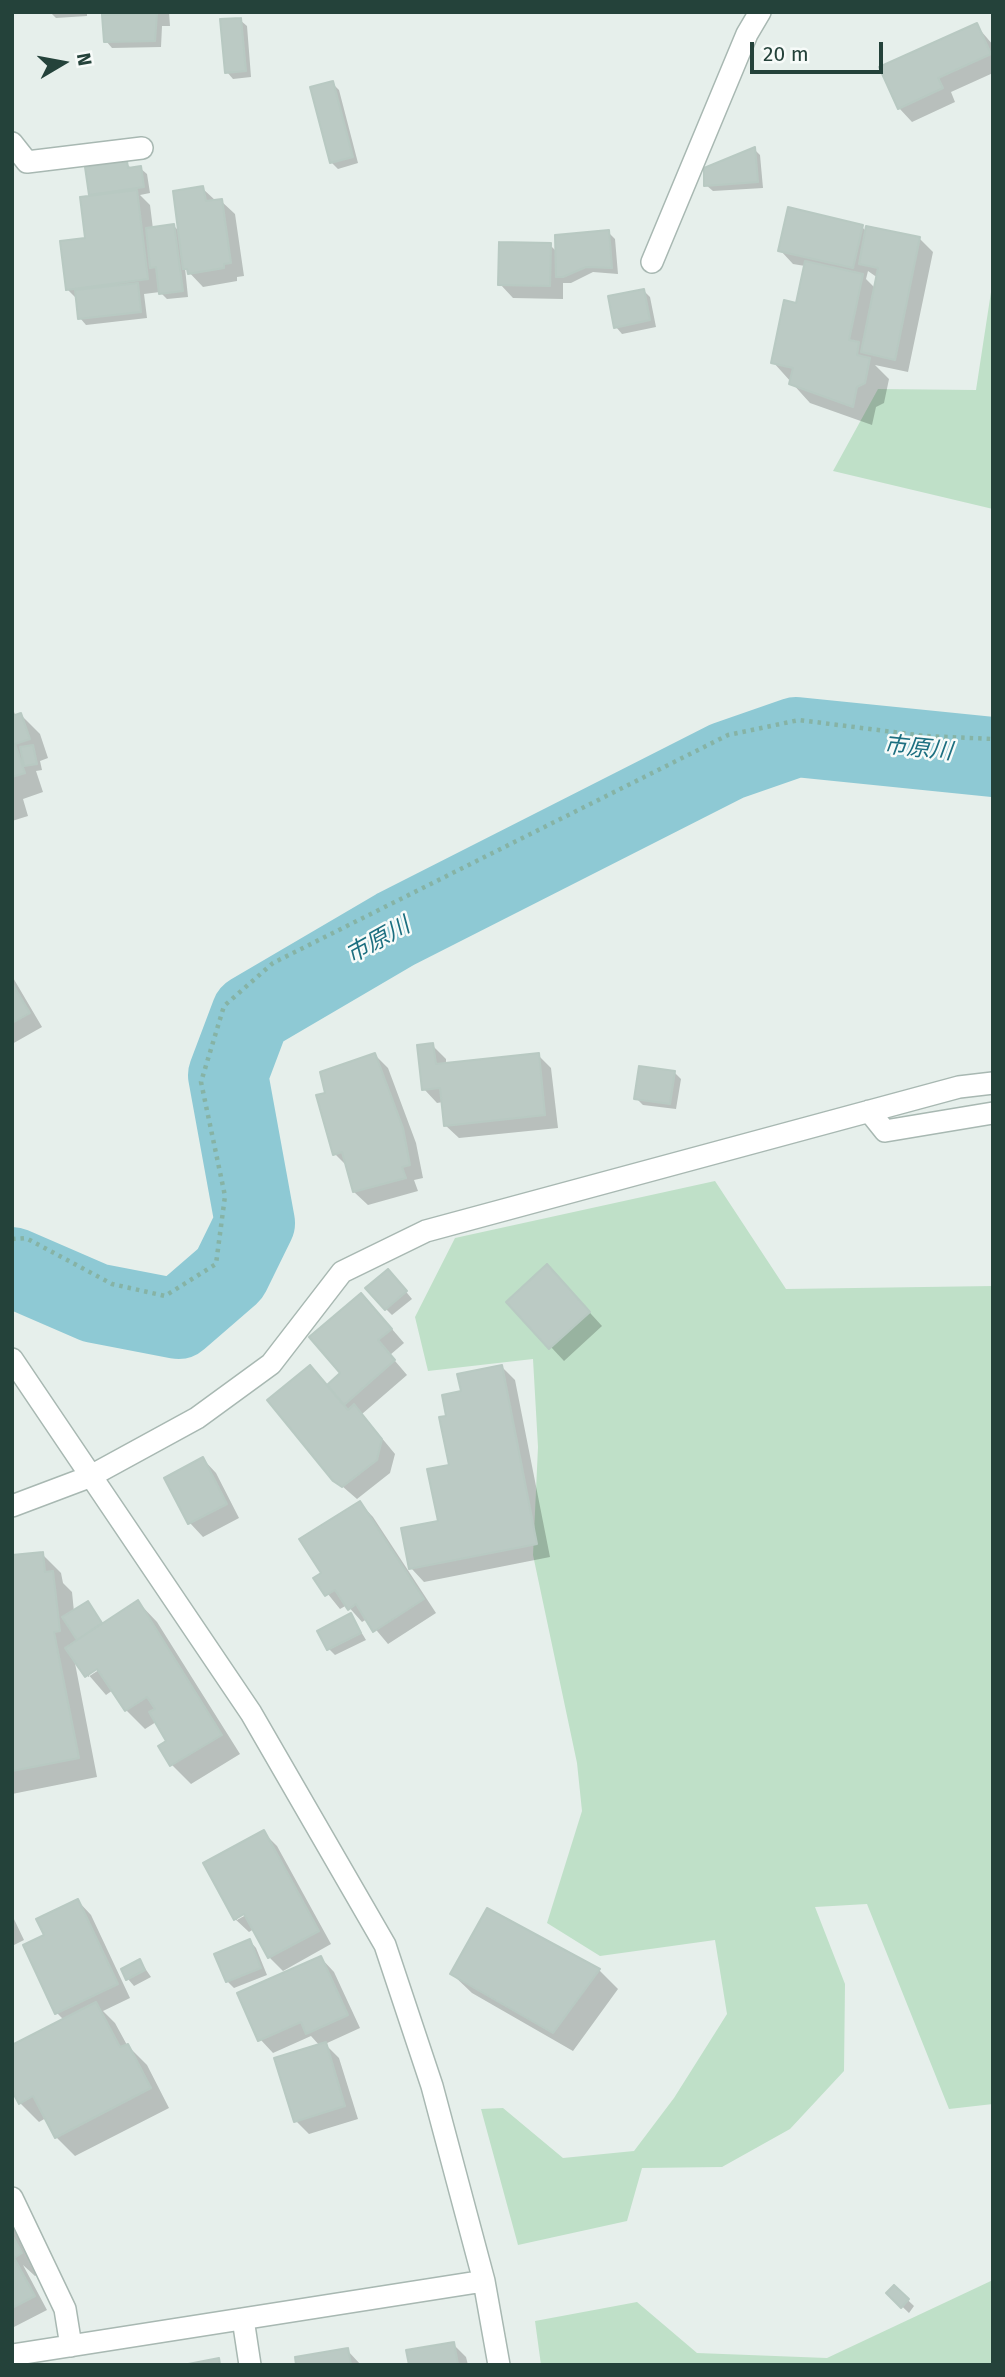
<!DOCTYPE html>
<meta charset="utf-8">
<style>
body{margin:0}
#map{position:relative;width:1005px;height:2377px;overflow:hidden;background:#e6efeb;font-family:"Fira Sans",sans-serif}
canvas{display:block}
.frame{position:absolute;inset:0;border:14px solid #24423a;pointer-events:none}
.north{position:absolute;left:28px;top:28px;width:70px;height:70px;-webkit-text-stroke:5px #f7fbf9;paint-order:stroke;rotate:80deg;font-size:19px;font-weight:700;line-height:28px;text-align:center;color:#24423a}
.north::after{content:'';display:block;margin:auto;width:24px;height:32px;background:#24423a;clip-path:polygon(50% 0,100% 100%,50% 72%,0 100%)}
.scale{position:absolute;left:750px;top:42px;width:133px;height:32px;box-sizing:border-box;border:4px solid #24423a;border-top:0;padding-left:9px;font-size:21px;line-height:24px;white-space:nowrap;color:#24423a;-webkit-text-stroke:5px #f7fbf9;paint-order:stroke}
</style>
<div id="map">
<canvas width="1005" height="2377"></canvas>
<div class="frame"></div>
<div class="north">N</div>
<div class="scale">20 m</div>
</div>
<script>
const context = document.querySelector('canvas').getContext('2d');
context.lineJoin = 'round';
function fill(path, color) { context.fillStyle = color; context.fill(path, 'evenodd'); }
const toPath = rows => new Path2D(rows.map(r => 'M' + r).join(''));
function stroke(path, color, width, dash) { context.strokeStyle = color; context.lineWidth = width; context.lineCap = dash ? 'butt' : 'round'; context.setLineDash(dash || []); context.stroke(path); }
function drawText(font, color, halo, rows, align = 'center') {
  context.font = font + ' "Fira Sans","Noto Sans JP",sans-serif'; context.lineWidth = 5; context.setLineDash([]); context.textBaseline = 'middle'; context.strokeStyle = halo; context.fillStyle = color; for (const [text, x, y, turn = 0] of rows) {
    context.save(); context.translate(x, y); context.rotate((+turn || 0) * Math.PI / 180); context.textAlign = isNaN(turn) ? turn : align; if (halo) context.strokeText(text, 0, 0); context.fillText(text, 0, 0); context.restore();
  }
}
fill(toPath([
 [993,279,993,509,833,471,878,389,976,390],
 [715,1181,786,1289,993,1286,993,2104,949,2109,867,1904,815,1907,845,1984,844,2071,790,2129,722,2167,642,2168,627,2221,518,2245,481,2109,503,2108,563,2158,634,2151,674,2098,727,2014,715,1940,600,1956,547,1923,582,1811,577,1763,533,1555,538,1447,533,1359,428,1371,415,1317,455,1238],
 [993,2280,993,2365,541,2365,535,2321,637,2302,697,2353,827,2358]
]), '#bfe0c8');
fill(toPath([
 [50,12,87,12,87,16,56,18],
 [104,12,169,12,170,26,162,26,161,47,112,48,106,41],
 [240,20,247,26,251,77,233,79,227,72],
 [976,25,993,45,993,73,951,92,955,102,912,122,899,108],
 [332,83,339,90,358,163,338,169,331,162],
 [754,149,760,155,763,188,713,191,706,185],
 [126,163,132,169,140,168,147,174,150,193,140,195,150,205,153,229,174,226,180,232,202,188,216,201,221,201,235,214,244,276,237,277,237,281,203,287,185,268,188,297,167,299,160,292,144,294,147,318,86,325,80,318,77,299,67,289,87,240,93,197,90,194],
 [862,227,867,232,919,238,933,252,908,372,875,365,889,379,884,403,876,407,872,425,810,403,773,362,798,305,805,266,793,264,780,250],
 [868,271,878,278,876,289,866,279],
 [608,232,615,239,618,274,593,272,571,283,563,283,563,299,513,298,500,284,550,245,557,252],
 [643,290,650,297,656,327,622,334,616,327],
 [12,707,16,717,21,715,40,734,48,758,40,761,42,770,36,771,43,792,23,799,28,816,12,821],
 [12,976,42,1027,12,1044],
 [432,1045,446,1059,446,1064,538,1055,551,1068,558,1128,459,1138,445,1125,443,1102,437,1103,424,1089],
 [375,1055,388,1068,416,1143,423,1178,414,1180,418,1191,368,1205,354,1192,348,1167,335,1154,328,1094],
 [674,1072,681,1079,676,1109,643,1105,636,1098],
 [394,1277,412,1299,392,1315,386,1309],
 [560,1280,602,1326,564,1361,551,1347],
 [374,1308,404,1343,390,1355,407,1375,362,1414,395,1454,390,1473,357,1499,335,1480,310,1367,328,1386,343,1373],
 [502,1367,515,1380,550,1557,424,1582,411,1568,440,1523,451,1466,448,1417,463,1393],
 [203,1459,216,1473,239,1518,203,1537,190,1523,167,1479],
 [360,1503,373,1517,436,1613,388,1644,367,1619,362,1622,347,1605,340,1609,315,1578,323,1573],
 [42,1554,61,1573,63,1583,72,1592,74,1612,88,1603,104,1625,138,1602,157,1622,240,1754,191,1784,172,1765,168,1741,156,1722,145,1729,126,1710,113,1690,106,1695,74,1658,97,1777,12,1794,12,1583],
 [103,1663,105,1666,88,1677,88,1673],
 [351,1615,366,1640,335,1655,329,1649],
 [263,1832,277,1846,331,1944,283,1971,269,1957,254,1929,249,1932,235,1919],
 [253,1911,237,1920,237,1916],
 [78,1901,91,1915,130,1998,103,2011,115,2023,127,2045,147,2065,169,2108,75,2156,56,2137,46,2118,39,2122,20,2103,64,2020,57,2013],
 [12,1915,24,1940,12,1946],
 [250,1941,256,1948,267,1975,234,1988,227,1981],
 [321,1958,334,1972,360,2028,325,2044,339,2058,358,2119,309,2134,296,2121,320,2046,311,2036,273,2053,260,2039],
 [140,1961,151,1977,134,1986,128,1979],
 [599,1970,618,1989,573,2051,472,1993,452,1974],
 [12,2221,40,2273,35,2276,23,2265,47,2310,12,2328],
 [894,2287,914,2306,909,2313,888,2293],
 [453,2344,466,2357,468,2365,411,2365],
 [347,2350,361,2365,298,2365]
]), '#0003');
stroke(toPath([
 [12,1267,95,1303,178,1319,230,1274,255,1223,228,1075,251,1014,396,929,727,761,796,737,993,757]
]), '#8ec9d4', 80);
const building = toPath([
 [102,12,157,12,157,13,102,15,102,12],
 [157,13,155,41,104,42,102,15,157,13],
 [241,18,246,71,225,73,220,19,241,18],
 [977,23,991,54,938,78,943,88,898,109,879,67,977,23],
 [333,81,353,157,330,163,310,87,333,81],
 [755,147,758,182,704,186,704,168,755,147],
 [127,161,128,168,141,166,144,187,89,195,85,167,127,161],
 [203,186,206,201,222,199,231,263,224,264,224,268,188,274,187,269,183,269,173,191,203,186],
 [137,190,148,279,66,290,60,241,85,238,80,197,137,190],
 [788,207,863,225,853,268,778,251,788,207],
 [174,224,183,291,159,294,156,267,150,268,146,228,174,224],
 [866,226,920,237,895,360,861,352,878,268,859,264,866,226],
 [609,230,612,268,586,267,563,277,556,277,555,235,609,230],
 [499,242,551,243,550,286,498,285,499,242],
 [805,261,863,274,849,340,859,342,857,355,870,358,865,383,857,387,853,407,789,384,793,368,771,363,784,300,796,303,805,261],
 [138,283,141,312,78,319,75,290,138,283],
 [644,289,650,320,614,328,608,296,644,289],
 [21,713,30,739,15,744,25,773,12,777,12,716,21,713],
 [33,745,37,764,24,766,20,747,33,745],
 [12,983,30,1013,12,1023,12,983],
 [433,1043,436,1064,539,1053,545,1115,444,1126,440,1088,422,1090,417,1045,433,1043],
 [375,1053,403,1128,410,1165,402,1167,406,1178,353,1192,342,1152,333,1155,316,1095,325,1093,320,1072,375,1053],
 [639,1066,675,1071,670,1104,634,1099,639,1066],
 [547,1264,590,1312,549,1349,506,1302,547,1264],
 [388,1269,407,1291,385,1310,365,1288,388,1269],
 [361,1293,392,1329,378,1340,395,1360,344,1405,327,1385,340,1373,309,1337,361,1293],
 [310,1365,348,1410,354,1404,382,1439,377,1460,342,1487,333,1481,267,1400,310,1365],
 [502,1365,537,1544,409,1569,401,1528,438,1521,427,1469,449,1465,439,1417,446,1416,442,1395,461,1391,457,1374,502,1365],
 [203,1457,227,1504,188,1524,164,1478,203,1457],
 [360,1501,424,1599,373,1632,356,1604,348,1610,335,1590,325,1596,313,1578,321,1573,299,1539,360,1501],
 [43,1552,45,1572,53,1571,60,1631,54,1632,79,1758,12,1771,12,1555,43,1552],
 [138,1600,222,1735,170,1766,158,1746,166,1741,149,1712,155,1709,147,1697,125,1711,97,1669,85,1677,65,1648,138,1600],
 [88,1601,102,1623,77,1640,62,1617,88,1601],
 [351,1613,361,1633,327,1650,317,1631,351,1613],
 [264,1830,319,1931,268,1958,244,1914,234,1920,203,1863,264,1830],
 [78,1899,118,1984,55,2014,23,1945,44,1935,36,1919,78,1899],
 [487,1908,600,1969,553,2033,450,1974,487,1908],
 [250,1939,261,1968,226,1982,214,1954,250,1939],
 [321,1956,348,2015,306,2034,301,2022,258,2041,237,1993,321,1956],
 [140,1959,145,1970,126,1980,121,1969,140,1959],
 [96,2002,120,2047,128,2044,151,2088,55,2138,33,2096,19,2104,12,2091,12,2045,96,2002],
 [326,2042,345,2106,294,2122,274,2058,326,2042],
 [12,2235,22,2253,14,2258,12,2254,12,2235],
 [12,2254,35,2296,12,2308,12,2254],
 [894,2285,909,2299,901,2308,886,2293,894,2285],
 [454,2342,458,2365,409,2365,406,2350,454,2342],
 [348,2348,351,2365,296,2365,295,2357,348,2348],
 [219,2358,220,2365,183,2365,219,2358]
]);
fill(building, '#bbcac4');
stroke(building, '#b8c9c2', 2);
const minor = toPath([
 [12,143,27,162,142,148],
 [652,262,747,34,760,12],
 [869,1111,885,1131,993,1113],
 [12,1359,251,1713,385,1945,432,2086,484,2281,499,2365],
 [12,1506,89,1477,197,1418,271,1364,342,1272,426,1231,959,1087,993,1083],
 [12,2198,65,2309,71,2346],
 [243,2319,250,2365],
 [12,2355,484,2281]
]);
stroke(minor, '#a8b8b2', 24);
stroke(toPath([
 [12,1239,26,1238,112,1284,165,1296,216,1264,225,1196,201,1082,224,1006,273,963,728,735,799,720,925,736,993,739]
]), '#86b3a5', 4.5, [3.5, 5]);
stroke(minor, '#fff', 21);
drawText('italic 23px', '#1c6f80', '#f7fbf9', [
 ["市原川",918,749,6],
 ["市原川",378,941,-29]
]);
</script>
